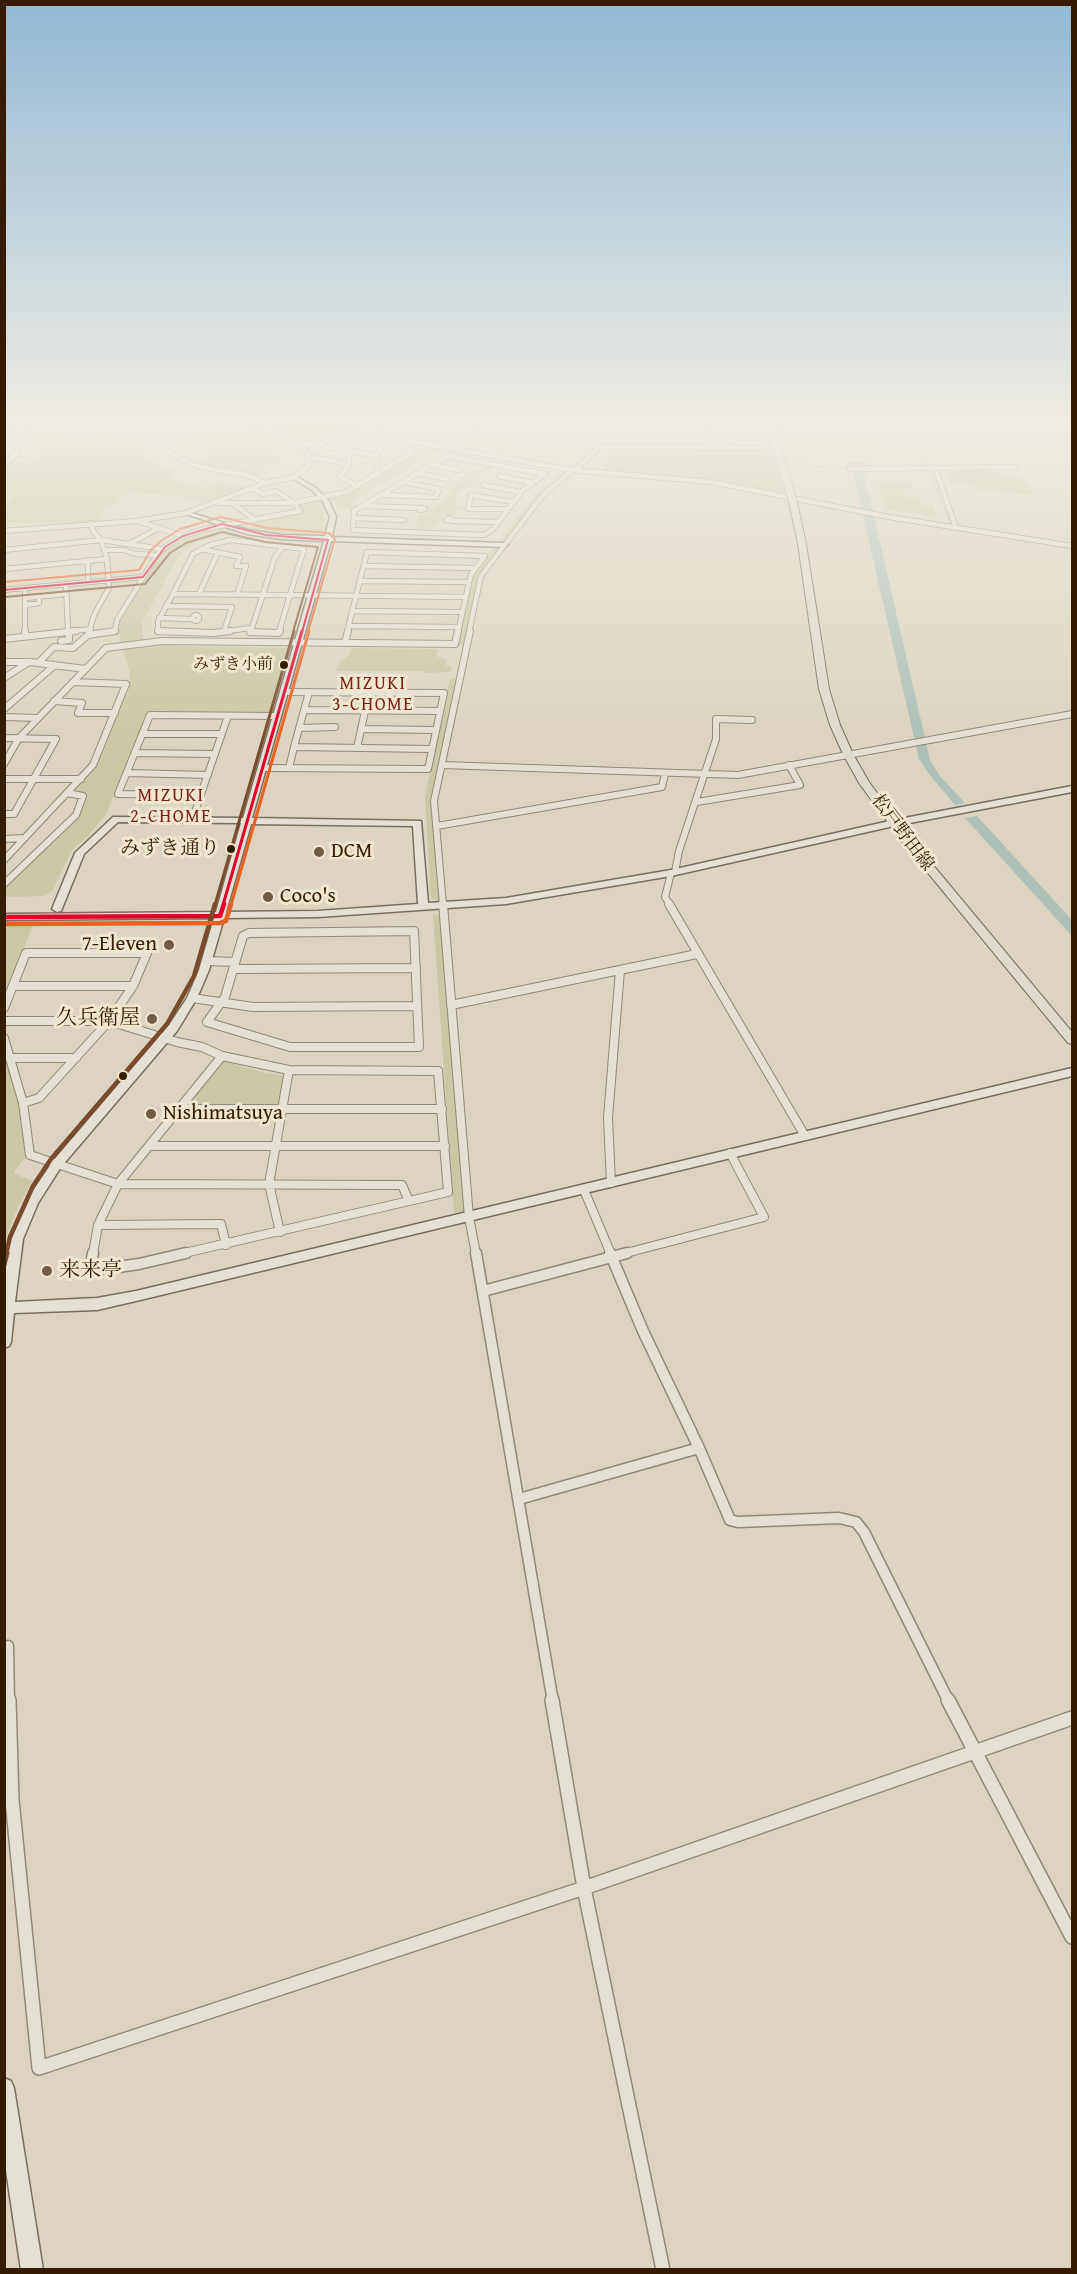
<!DOCTYPE html>
<meta charset="utf-8">
<style>
body{margin:0}
#map{position:relative;width:1077px;height:2274px;overflow:hidden;background:#dcd4c0;font-family:"Gentium Book Plus",serif}
canvas{display:block}
.frame{position:absolute;inset:0;border:6px solid #351c00;pointer-events:none}
</style>
<div id="map">
<canvas width="1077" height="2274"></canvas>
<div class="frame"></div>
</div>
<script>
const context = document.querySelector('canvas').getContext('2d');
context.lineJoin = 'round';
function fill(path, color) { context.fillStyle = color; context.fill(path, 'evenodd'); }
const toPath = rows => new Path2D(rows.map(r => 'M' + r).join(''));
function stroke(path, color, width, dash) { context.strokeStyle = color; context.lineWidth = width; context.lineCap = dash ? 'butt' : 'round'; context.setLineDash(dash || []); context.stroke(path); }
function drawText(font, color, halo, rows, align = 'center') {
  context.font = font + ' "Gentium Book Plus","Noto Serif JP",serif'; context.lineWidth = 6; context.setLineDash([]); context.textBaseline = 'middle'; context.strokeStyle = halo; context.fillStyle = color; for (const [text, x, y, turn = 0] of rows) {
    context.save(); context.translate(x, y); context.rotate((+turn || 0) * Math.PI / 180); context.textAlign = isNaN(turn) ? turn : align; if (halo) context.strokeText(text, 0, 0); context.fillText(text, 0, 0); context.restore();
  }
}
fill(toPath([
 [18,418,45,418,30,430,5,429,4,421],
 [246,418,324,418,331,422,334,421,332,418,389,418,423,424,381,426,390,421,376,419,368,424,358,420,348,424,361,430,375,428,303,445,294,441,287,431,240,422],
 [244,424,265,426,261,430,268,432,269,439,283,444,283,451,271,452,271,456,280,456,279,464,264,464,263,470,269,474,256,478,232,471,233,470,230,468,215,469,194,464,215,453,203,447,200,448,202,450,191,453,186,450,196,446,185,440,191,438,196,441,215,430,234,435,248,430,239,427],
 [51,427,63,432,59,436,93,441,107,436,118,441,121,444,111,450,119,453,134,448,163,468,176,472,166,479,208,488,221,481,247,489,214,502,154,494,126,493,112,507,106,507,96,522,7,523,5,525,5,505,14,494,5,494,5,466,9,462,31,464,43,455,36,453,45,446,18,442,28,434,41,435],
 [426,445,441,448,351,503,361,505,353,508,338,508,331,497,347,493],
 [614,448,763,448,765,456,777,459,787,496,712,481,601,472],
 [488,465,497,466,489,472,494,474,485,473,471,481,478,483,477,484,471,484,458,492,454,507,465,508,465,510,457,509,455,515,441,514,440,518,445,519,444,520,438,520,435,526,428,526,425,532,420,532,422,527,417,527,418,523,410,523,416,521,419,515,428,516,430,511,426,510,427,509,435,509,437,504,443,503,444,499,449,499,451,491,442,489,455,487,458,484,451,482,465,481,461,478,468,475,463,473,482,470],
 [989,469,989,471,1022,478,1034,495,990,491,979,492,973,485,950,485,945,472],
 [565,470,568,471,540,496,506,540,498,542,536,494],
 [878,482,911,482,914,489,902,489,905,497,918,497,921,505,933,506,936,517,886,509],
 [318,500,324,513,325,524,323,531,309,536,262,531,238,526,240,523,302,511,298,504],
 [219,527,234,532,200,541,184,550,177,559,142,622,143,640,122,644,118,629,119,621,159,556,167,547,184,537],
 [493,548,498,550,478,575,463,645,457,647,473,574],
 [144,645,289,648,270,712,268,713,148,712,106,814,88,836,72,850,52,891,43,896,5,897,5,888,82,810,88,795,73,791,102,756,129,683,130,673,122,646],
 [351,648,438,649,437,657,444,657,444,659,447,659,446,666,452,666,451,672,424,673,424,671,336,671,339,663,349,655],
 [450,678,456,679,430,801,441,900,436,900,431,898,425,798],
 [441,914,464,1211,454,1213,433,915],
 [5,922,34,922,5,998],
 [4,1054,20,1111,26,1157,15,1170,15,1174,32,1181,14,1215,5,1241],
 [224,1061,264,1073,282,1075,284,1077,280,1104,277,1106,189,1106,187,1104,221,1062]
]), '#cac8a2');
fill(toPath([
 [463,418,789,421,1007,419,1072,420,1072,424,604,425,493,422],
 [435,434,603,443,770,444,772,455,813,466,846,467,852,462,864,462,875,466,1072,464,863,468,930,760,939,775,965,803,955,805,929,774,919,759,852,468,813,468,769,455,765,445,600,445,442,437,438,444,430,443],
 [977,816,1072,920,1072,936,965,818]
]), '#aec0b8');
stroke(toPath([
 [331,418,358,430],
 [878,445,1072,444],
 [919,445,950,522]
]), '#aec0b8', 1.5);
const streetFar4 = toPath([
 [393,418,436,425,490,429,728,432,765,435,821,432,1072,432],
 [45,419,128,426,185,461,200,467,247,475,265,483],
 [4,420,15,418],
 [386,426,408,425],
 [375,435,572,470,711,482,889,517,1072,546],
 [318,442,324,446,377,456],
 [302,446,372,430],
 [349,451,349,464,340,476,357,486],
 [447,456,545,474,523,490,493,529,484,535,353,530,354,511,447,456],
 [310,457,349,464],
 [4,465,18,453,8,450,46,418],
 [432,465,459,470],
 [935,468,956,528],
 [850,469,1016,467],
 [575,470,599,447,758,448],
 [380,472,377,469,377,456,384,440],
 [418,473,447,479],
 [499,476,533,483],
 [483,485,521,492],
 [385,495,436,497,439,489,403,482],
 [219,503,294,503,346,492,415,451,355,439,349,434],
 [232,503,254,519],
 [364,506,419,508],
 [419,508,423,508,425,509,420,510,419,508],
 [508,509,468,509,471,495,513,502],
 [355,518,404,520],
 [449,518,453,520,446,520,449,518],
 [138,521,183,536],
 [452,521,499,522],
 [4,531,137,521,186,513,265,483,294,477,308,466,309,453,293,442,283,429,235,422,227,418],
 [231,540,304,549,290,595,173,594,193,554,210,545,231,540],
 [129,544,159,528],
 [201,549,240,557,236,566,246,566,237,595],
 [4,550,101,540,162,549],
 [104,550,124,550,135,554,157,555],
 [88,560,88,581],
 [364,566,474,568],
 [4,569,107,559],
 [360,581,468,582],
 [66,584,68,631],
 [25,588,25,632],
 [4,590,143,577],
 [199,594,217,554],
 [290,595,465,597],
 [25,598,66,594],
 [25,605,39,603,39,597],
 [166,606,232,607,224,631],
 [353,611,462,612],
 '193 618a3 3 0 1 1 6 0a3 3 0 1 1-6 0Z',
 [159,618,191,619],
 [349,626,458,627],
 [251,631,275,557,282,548],
 [63,632,91,629],
 [89,632,94,615,109,588,107,559,101,540,93,531,91,523],
 [107,632,115,631,117,620,157,555,165,547,183,536,204,529,300,511,294,503,276,491,263,494,251,488],
 [171,632,158,632,158,621,173,594],
 [219,632,251,628],
 [250,632,257,632],
 [279,632,290,595],
 [347,632,367,552,485,556],
 [458,632,471,574,485,556],
 [469,632,481,576,543,495,572,470]
]);
const streetFar3 = toPath([
 [25,631,25,636],
 [158,631,213,633,230,631],
 [250,632,279,633,280,631],
 [88,635,115,631],
 [4,639,76,631],
 [61,641,69,640,69,631],
 [345,642,348,631],
 [4,662,30,662,85,669],
 [38,663,54,647,73,648,88,635,89,631],
 [4,678,29,662],
 [309,692,294,747,432,749],
 [54,701,82,703,78,713,115,713],
 [4,709,55,665],
 [304,710,440,711],
 [4,717,38,718],
 [299,728,335,727],
 [361,729,436,730],
 [142,734,221,734],
 [4,738,56,739,14,814,4,814],
 [357,748,365,711],
 [135,753,215,754],
 [4,764,19,738,106,648,162,641,455,644,458,631],
 [442,765,738,775,1072,714],
 [263,768,428,769,444,693,284,692],
 [289,768,294,747],
 [127,773,208,775],
 [4,779,81,779],
 [200,795,118,794,150,715,277,716],
 [697,802,800,785,789,765],
 [192,820,228,716],
 [437,826,662,787,665,774],
 [4,839,24,838],
 [4,860,93,765,126,684,73,682],
 [675,872,679,851,716,739,716,719,752,720],
 [4,884,76,815,83,796,67,793],
 [443,905,434,801,470,631],
 [670,905,665,897,671,873]
]);
const streetFar2 = toPath([
 [443,904,469,1217,476,1254],
 [669,904,805,1136],
 [414,931,419,1047,290,1047,207,1022,225,997,243,936,249,933,414,931],
 [207,961,235,962],
 [233,969,416,968],
 [13,986,133,986],
 [192,998,253,1007,417,1006],
 [451,1005,697,954],
 [4,1008,26,953,147,953,133,986,109,1021,39,1098,23,1103],
 [4,1021,109,1021,177,1042,202,1047,222,1056],
 [4,1038,23,1103,30,1155,118,1184,402,1185,409,1201],
 [11,1058,76,1058],
 [179,1109,442,1109],
 [149,1146,445,1146],
 [611,1183,608,1118,620,970],
 [584,1190,611,1254],
 [98,1225,221,1224,226,1245],
 [280,1232,269,1184,289,1070],
 [93,1254,98,1225,118,1184,222,1056],
 [180,1254,448,1192,438,1071,289,1070,222,1056],
 [622,1254,764,1217,730,1153]
]);
const streetFar1 = toPath([
 [93,1253,90,1271,139,1264,186,1253],
 [476,1253,553,1702],
 [610,1253,643,1331,699,1448,730,1520,738,1522,839,1518,856,1522,864,1532,949,1702],
 [483,1291,627,1253],
 [519,1499,699,1448],
 [8,1646,9,1702]
]);
const street = toPath([
 [9,1700,12,1800,39,2068,584,1888,1072,1718],
 [552,1700,584,1888,663,2270],
 [948,1700,1072,1937]
]);
const secondary = toPath([
 [386,424,388,425,388,427,376,431,377,436,373,436,369,430,386,424],
 [294,475,316,488,329,501,336,517,332,537,504,543,508,545,504,547,331,541,252,818,421,821,428,903,506,898,671,870,894,820,1072,786,1072,792,894,826,671,876,506,904,318,917,224,918,209,970,197,998,177,1031,61,1167,38,1203,23,1239,15,1302,97,1298,136,1291,1072,1068,1072,1076,136,1301,97,1310,14,1313,11,1342,9,1346,4,1348,4,1278,7,1260,11,1239,26,1201,53,1161,169,1025,187,998,199,970,214,918,4,920,4,914,216,912,241,823,118,822,84,854,61,911,57,912,52,909,75,853,113,817,243,818,324,541,281,539,247,534,183,513,188,512,248,530,281,535,325,536,330,517,323,502,312,490,292,478,292,476,294,475],
 [251,824,413,826,418,904,318,911,226,912,251,824],
 [4,2078,11,2081,14,2088,43,2270,21,2270,4,2157,4,2078]
]);
const primary = toPath([
 [793,500,797,502,806,544,829,689,840,725,853,754,869,782,908,835,1072,1032,1072,1044,1068,1043,900,839,859,783,843,754,830,725,819,689,798,544,789,502,793,500]
]);
stroke(streetFar4, '#908878', 6);
stroke(streetFar3, '#908878', 8);
stroke(streetFar2, '#908878', 10);
stroke(streetFar1, '#908878', 13);
stroke(street, '#908878', 16);
stroke(secondary, '#776e60', 3);
stroke(primary, '#776e60', 2);
stroke(streetFar4, '#e4e0d5', 4.5);
stroke(streetFar3, '#e4e0d5', 6);
stroke(streetFar2, '#e4e0d5', 8);
stroke(streetFar1, '#e4e0d5', 10);
stroke(street, '#e4e0d5', 13);
fill(secondary, '#e4e0d5');
fill(primary, '#dfdace');
const primaryBridge = toPath([
 [768,418,793,502]
]);
stroke(primaryBridge, '#776e60', 9, []);
stroke(primaryBridge, '#dfdace', 8);
stroke(toPath([
 [143,577,165,547,183,536,222,524,266,535,328,540],
 [4,590,143,577],
 [302,632,328,540]
]), '#e4002b', 2);
stroke(toPath([
 [223,905,302,631]
]), '#e4002b', 3);
stroke(toPath([
 [4,917,220,916,224,904]
]), '#e4002b', 4.5);
stroke(toPath([
 [5,597,145,584,170,553,186,543,222,532,265,542,318,547,293,632]
]), '#7a4b2a', 2);
stroke(toPath([
 [215,905,294,631]
]), '#7a4b2a', 3);
stroke(toPath([
 [6,1254,10,1237,33,1186,51,1159,167,1024,194,976,215,904]
]), '#7a4b2a', 4.5);
stroke(toPath([
 [4,1265,7,1253]
]), '#7a4b2a', 5);
stroke(toPath([
 [4,582,139,570,151,550,161,541,180,529,221,517,267,528,329,533,335,539,308,632]
]), '#e96120', 2);
stroke(toPath([
 [231,905,309,631]
]), '#e96120', 3);
stroke(toPath([
 [4,924,220,923,226,921,231,904]
]), '#e96120', 4.5);
const sky = context.createLinearGradient(0, 0, 0, 737);
sky.addColorStop(0, '#91b9d5');
sky.addColorStop(0.57, '#efece3');
sky.addColorStop(1, '#efece300');
context.fillStyle = sky;
context.fillRect(0, 0, 1077, 737);
for (const [x, y, r, color] of [
 [284,665,5,"#351c00"],
 [231,849,5,"#351c00"],
 [319,852,6,"#6f5c43"],
 [268,897,6,"#6f5c43"],
 [169,945,6,"#6f5c43"],
 [152,1019,6,"#6f5c43"],
 [123,1076,5,"#351c00"],
 [151,1114,6,"#6f5c43"],
 [47,1271,6,"#6f5c43"]
]) { const dot = new Path2D(); dot.arc(x, y, r, 0, 2 * Math.PI); context.fillStyle = color; context.fill(dot); stroke(dot, '#f1e6ce', 2); }
drawText('16px', '#351c00', '#f1e6ce', [
 ["みずき小前",273,665]
], 'right');
context.letterSpacing = '1.5px';
drawText('18px', '#7a1f14', '#f1e6ce', [
 ["MIZUKI",373,684],
 ["3-CHOME",373,705],
 ["MIZUKI",171,796],
 ["2-CHOME",171,817]
]);
context.letterSpacing = '0px';
drawText('18px', '#351c00', '#f1e6ce', [
 ["松戸野田線",902,833,53]
]);
drawText('20px', '#351c00', '#f1e6ce', [
 ["みずき通り",220,849]
], 'right');
drawText('21px', '#351c00', '#f1e6ce', [
 ["DCM",331,852],
 ["Coco's",280,897],
 ["7-Eleven",157,945,"right"],
 ["久兵衛屋",140,1019,"right"],
 ["Nishimatsuya",163,1114],
 ["来来亭",59,1271]
], 'left');
</script>
